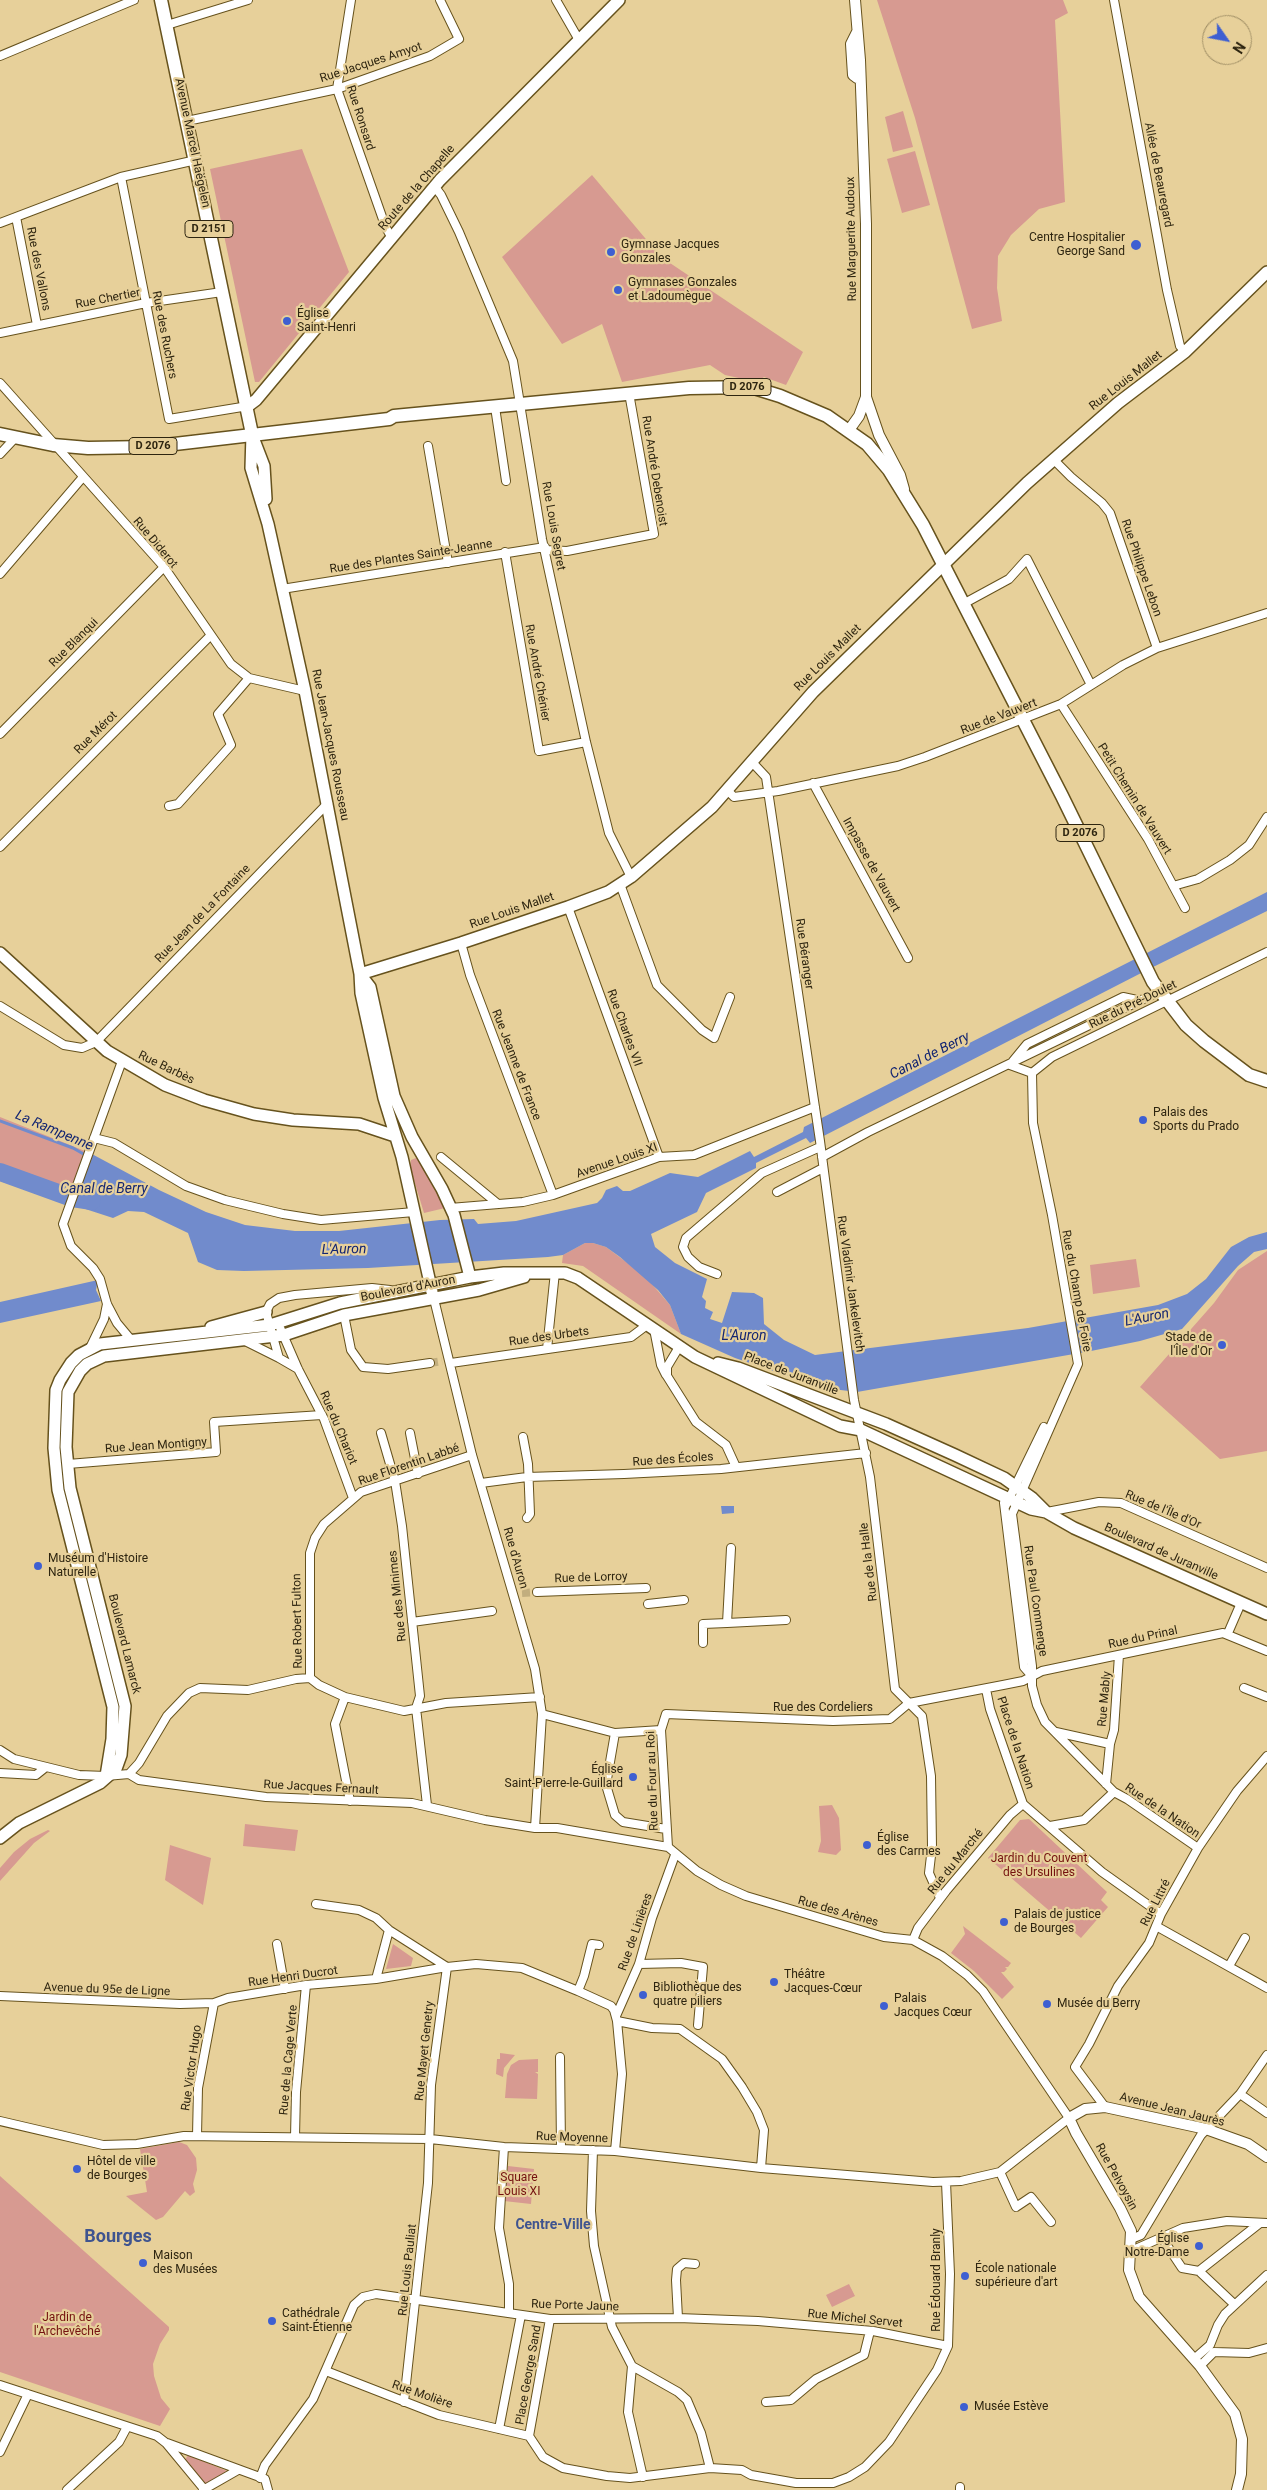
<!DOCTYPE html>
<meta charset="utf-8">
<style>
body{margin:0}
#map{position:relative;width:1267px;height:2490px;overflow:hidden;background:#e7d09a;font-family:Roboto,sans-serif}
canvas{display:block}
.north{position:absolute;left:1202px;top:15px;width:50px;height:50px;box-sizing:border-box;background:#e7d09a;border:1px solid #9d8c63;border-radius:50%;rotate:123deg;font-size:14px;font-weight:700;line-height:20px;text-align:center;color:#2e2510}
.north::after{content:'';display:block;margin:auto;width:18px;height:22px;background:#3e5fd1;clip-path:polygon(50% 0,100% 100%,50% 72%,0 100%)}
</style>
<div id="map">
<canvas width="1267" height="2490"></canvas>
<div class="north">N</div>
</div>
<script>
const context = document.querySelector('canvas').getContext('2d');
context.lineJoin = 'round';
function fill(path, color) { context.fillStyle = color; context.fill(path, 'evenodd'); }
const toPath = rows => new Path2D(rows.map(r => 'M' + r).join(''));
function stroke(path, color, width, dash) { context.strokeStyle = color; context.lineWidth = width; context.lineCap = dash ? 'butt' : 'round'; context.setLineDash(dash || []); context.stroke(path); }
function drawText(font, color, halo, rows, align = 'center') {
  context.font = font + ' Roboto,sans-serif'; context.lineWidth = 4.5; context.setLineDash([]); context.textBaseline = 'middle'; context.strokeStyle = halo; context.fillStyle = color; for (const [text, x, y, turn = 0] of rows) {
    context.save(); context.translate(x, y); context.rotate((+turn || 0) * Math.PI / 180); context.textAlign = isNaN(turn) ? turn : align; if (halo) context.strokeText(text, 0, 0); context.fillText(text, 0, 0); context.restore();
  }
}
fill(toPath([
 [877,0,1063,0,1068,13,1055,20,1065,202,1039,209,1011,235,998,256,997,288,1002,321,972,329,915,118],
 [903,111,913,147,893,152,885,117],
 [302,149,349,272,259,382,255,382,210,169],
 [915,151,930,205,902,213,887,159],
 [592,175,661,257,803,352,786,385,764,377,757,382,725,375,710,365,622,382,602,324,562,344,502,257],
 [0,1117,90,1153,70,1204,0,1181],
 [416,1158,420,1163,445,1208,424,1213,410,1167,411,1160],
 [585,1243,593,1243,606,1247,645,1276,670,1305,681,1334,583,1266,562,1263,563,1255],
 [1267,1251,1267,1451,1220,1459,1140,1387,1214,1303,1238,1270],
 [1136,1259,1140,1287,1093,1294,1090,1265],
 [832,1805,839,1818,841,1850,836,1855,818,1852,821,1841,819,1806],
 [1029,1819,1107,1892,1101,1900,1108,1907,1081,1938,988,1858,1020,1820],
 [245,1824,298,1830,295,1851,243,1846],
 [48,1830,50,1831,34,1843,0,1881,0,1868,14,1852,30,1839],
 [170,1845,211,1858,203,1905,165,1880],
 [963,1926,1011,1963,1008,1967,1005,1967,1007,1969,1004,1972,1001,1972,1014,1987,1002,1999,974,1971,951,1953,965,1934],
 [393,1944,413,1958,411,1966,386,1969],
 [500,2053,515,2055,504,2068,503,2077,496,2074,497,2059,500,2059],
 [538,2059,538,2072,535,2072,538,2074,537,2099,505,2098,507,2074,511,2065,519,2060],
 [179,2142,187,2145,196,2158,197,2170,193,2184,195,2192,190,2196,185,2191,163,2217,156,2220,126,2196,147,2192,140,2149],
 [508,2166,534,2169,531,2204,504,2201],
 [0,2176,169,2327,169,2330,160,2344,153,2364,154,2376,161,2398,170,2409,160,2426,0,2372],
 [849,2284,855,2296,832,2307,826,2295],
 [188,2455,227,2471,206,2484,185,2460]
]), '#d79a91');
fill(toPath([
 [1267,892,1267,911,1149,969,810,1143,806,1138,756,1163,756,1168,706,1193,697,1212,651,1234,655,1247,675,1263,707,1279,702,1297,706,1301,705,1308,713,1312,710,1319,722,1323,732,1292,754,1293,763,1298,764,1324,784,1340,815,1355,1028,1328,1158,1305,1187,1294,1206,1279,1231,1247,1249,1237,1267,1232,1267,1249,1254,1252,1238,1266,1182,1329,1140,1341,1091,1351,857,1392,824,1388,735,1358,681,1334,670,1305,658,1290,620,1257,606,1247,593,1243,585,1243,563,1255,548,1257,368,1268,244,1271,217,1270,198,1262,188,1233,144,1212,128,1211,113,1218,70,1204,90,1153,159,1190,206,1212,245,1225,295,1231,339,1231,440,1220,474,1219,478,1224,516,1221,597,1203,602,1198,606,1190,617,1186,623,1191,630,1191,670,1173,698,1177,750,1151,754,1157,803,1132,804,1127],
 [98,1280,96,1290,101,1301,0,1323,0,1302],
 [734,1506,734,1513,722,1514,721,1506]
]), '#718bcc');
stroke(toPath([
 [0,1121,73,1148,87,1156]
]), '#718bcc', 3);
stroke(toPath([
 [0,1172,72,1198,92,1201]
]), '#718bcc', 18);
stroke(toPath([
 [430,1363,442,1361],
 [522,1593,537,1592]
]), '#c2ae7e', 8, [8, 4]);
const minor = toPath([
 [351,0,337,89,386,228,392,238],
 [556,0,579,40],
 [1114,0,1167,290,1180,346,1185,352],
 [167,25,248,0],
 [0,56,134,0],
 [187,121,337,89,430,56,459,39,440,0],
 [121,177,169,419,248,406],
 [435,187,441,195,459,232,513,361,542,539,586,742,609,833,631,877],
 [16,217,37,325],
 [0,223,121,177,196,160],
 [0,333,146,303,222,292],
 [0,383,164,567,231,664,249,678,305,691],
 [495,407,506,481],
 [428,446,448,563],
 [0,454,15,438],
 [1053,459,1071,477,1102,503,1110,513,1157,648],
 [545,550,567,551,654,534,629,393],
 [505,552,539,751,586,742],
 [0,574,83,477],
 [282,589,545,547],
 [963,604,1009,579,1027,559,1091,685],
 [1061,704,1148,839,1185,908],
 [0,734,164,567],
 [751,761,766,777,820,1141,854,1400,870,1477,895,1689,922,1716,931,1776,932,1847,929,1873,940,1898],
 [813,783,908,958],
 [727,790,734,797,778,791,898,766,925,757,1061,704,1123,665,1157,648,1267,613],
 [169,806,178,804,231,745,218,714,249,678],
 [0,847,210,636],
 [620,884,657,985,702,1030,714,1038,730,997],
 [1173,886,1198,879,1230,860,1249,845,1267,817],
 [568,907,659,1157],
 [461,943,470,975,553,1195],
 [0,1006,64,1045,82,1048,96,1042,328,803],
 [122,1061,63,1224,71,1246,93,1268,100,1279,107,1304,117,1323,132,1341],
 [1013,1061,1027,1044,1123,997,1137,1000],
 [1010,1065,1032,1073],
 [1032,1073,1033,1123,1052,1215,1078,1364,1012,1514,1032,1666,1032,1686,1037,1705,1045,1722,1114,1792,1127,1799,1198,1848],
 [1032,1073,1052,1057,1267,952],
 [94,1138,114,1143,186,1186,225,1200,283,1214,321,1220,414,1212],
 [441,1157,498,1204],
 [822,1157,868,1132,1160,991],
 [777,1192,823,1168],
 [450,1208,523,1202,553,1195,659,1157,694,1155,815,1107],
 [717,1274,699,1267,688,1257,683,1247,686,1238,762,1173,820,1147],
 [434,1299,472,1455,535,1669,542,1714,535,1828],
 [344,1315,351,1350,363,1367,388,1369,430,1363],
 [278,1323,298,1369,324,1419,353,1498],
 [654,1329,661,1365,666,1375],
 [245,1341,279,1358],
 [679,1347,667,1367,667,1376,696,1422,726,1445,736,1467],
 [90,1348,104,1319,107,1304],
 [547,1349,555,1272],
 [451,1363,631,1337,647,1325],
 [298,1369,279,1358,266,1312,270,1304,279,1298,295,1295,372,1288,390,1290],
 [381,1433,395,1481,402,1526,420,1696,416,1708,427,1805],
 [410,1433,418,1474],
 [523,1437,528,1464,530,1514,527,1518],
 [472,1455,361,1492,324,1524,315,1538,310,1553,310,1678,319,1685,345,1697,404,1711,446,1703,540,1697],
 [68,1464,216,1452,214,1422,322,1415],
 [481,1483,527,1477,624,1474,721,1469,866,1453],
 [1004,1503,1024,1667,1031,1675],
 [1005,1507,1044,1427],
 [1047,1512,1099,1502,1121,1503,1267,1568],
 [537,1592,646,1588],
 [648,1604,684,1600],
 [412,1622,492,1611],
 [727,1623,786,1620],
 [1228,1633,1241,1603],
 [703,1643,703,1624,727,1623,731,1548],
 [1244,1688,1267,1697],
 [986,1689,990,1709,1023,1804,1102,1872,1161,1914],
 [345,1697,335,1724,350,1801],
 [542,1714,615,1733,661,1730],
 [1056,1732,1110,1744],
 [615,1733,606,1785,615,1815,623,1822,666,1829],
 [0,1750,14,1759,79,1775,106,1776,129,1774,139,1780,266,1797,412,1803,485,1820,535,1828,557,1828,668,1847,697,1871,721,1885,746,1896,884,1937,913,1940,942,1956,967,1975,983,1991,1069,2118,1000,2172,961,2181,933,2182,761,2168,615,2151,504,2147,430,2139,184,2136,137,2144,103,2145,0,2121],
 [0,1773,36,1775,46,1767],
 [129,1774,139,1763,167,1716,189,1693,200,1688,248,1690,296,1679,310,1678],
 [1106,1784,1110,1744,1114,1730,1119,1655],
 [1050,1826,1084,1820,1114,1792],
 [668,1847,661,1730,666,1714,833,1721,890,1719,909,1703,1003,1685,1023,1681,1042,1671,1223,1633,1267,1651],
 [316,1904,359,1910,376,1918,389,1930,447,1967],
 [1156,1926,1267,1988],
 [913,1940,918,1928,946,1891,1010,1815,1023,1804],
 [277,1944,285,1989],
 [639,1964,681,1963,703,1967,698,2025],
 [1229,1966,1245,1938],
 [376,1979,389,1930],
 [578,1991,584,1976,592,1944,599,1945],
 [0,1996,180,2004,214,2003,228,1998,306,1985,376,1979,447,1967,476,1964,522,1968,578,1991,611,2006,614,2010,617,2021,622,2074,615,2151],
 [616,2016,639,1964,652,1918,675,1855],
 [617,2021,652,2028,680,2029,722,2059,742,2087,757,2112,764,2130,761,2168],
 [560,2057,561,2148],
 [1240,2094,1267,2113],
 [1105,2107,1075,2067,1089,2044,1118,1986,1149,1943,1161,1914,1198,1848,1237,1791,1267,1756],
 [197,2136,198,2088,214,2003],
 [295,2137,296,2092,306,1985],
 [504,2147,499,2228,509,2284,509,2312],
 [593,2150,591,2211,594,2246,612,2327,632,2366,678,2392,687,2400,701,2433,710,2468],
 [1000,2172,1016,2207,1031,2197,1051,2222],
 [1162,2238,1182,2268,1199,2271,1260,2223],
 [1131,2239,1141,2235,1201,2135,1240,2094,1267,2055],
 [1131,2251,1183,2228,1227,2221,1267,2223],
 [1199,2271,1234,2304],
 [678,2318,676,2280,677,2269,684,2263,695,2264],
 [1194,2359,1210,2345,1218,2325,1225,2314,1267,2275],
 [632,2366,628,2412,643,2477],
 [1200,2366,1214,2352,1249,2353,1267,2348],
 [326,2371,439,2415,529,2436,543,2457,563,2468,607,2476,630,2478,710,2468,742,2470,751,2475,796,2483,833,2483,849,2477,865,2467,889,2442,937,2370,948,2346,950,2274,946,2182],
 [0,2385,157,2436,166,2443,204,2489],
 [404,2402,428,2183,431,2085,447,1967],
 [766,2402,791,2400,816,2379,864,2355,870,2331],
 [499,2429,521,2315],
 [529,2436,550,2319],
 [167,2443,265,2479,268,2490],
 [0,2452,28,2394],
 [260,2478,265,2465,313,2399,354,2305,363,2297,376,2294,550,2319,678,2318,758,2321,873,2331,948,2346],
 [67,2490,119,2442,127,2427],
 [203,2490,238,2470],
 [960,2490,960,2487]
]);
const tertiary = toPath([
 [855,0,860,60,866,224,866,397,879,435,900,475,904,489],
 [857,32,851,44,853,75,857,78],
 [849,430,859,416,866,397],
 [1237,2490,1241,2474,1242,2439,1235,2414,1200,2366,1139,2297,1129,2270,1131,2231,1120,2208,1076,2133,1069,2118,1085,2109,1105,2107,1206,2129,1248,2144,1267,2157]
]);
const secondary = toPath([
 [248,406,256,400,440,180,619,0],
 [252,434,251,468,268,524,305,691,360,974,361,993,384,1098,402,1157,432,1292],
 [254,440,264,466,266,499],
 [0,953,107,1051,165,1085,204,1100,254,1114,293,1120,359,1124,395,1136],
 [360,974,461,943,568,907,608,892,631,877,712,807,813,692,1027,483,1118,403,1185,352,1267,272],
 [360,974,370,987,394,1096,412,1137,442,1189,454,1215,470,1277],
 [211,1327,266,1312],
 [718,1363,738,1368,886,1424,955,1455,1004,1478,1032,1498,1046,1512,1074,1528,1267,1614],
 [106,1776,112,1739,113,1707,58,1490,54,1448,56,1390,60,1380,71,1363,79,1355,100,1344,270,1325,340,1303,470,1277,504,1273,565,1273,578,1278,695,1357,840,1426,861,1430,1031,1509,1046,1512],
 [0,1838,19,1823,100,1783,116,1769,121,1755,125,1706,70,1488,66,1447,68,1392,80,1371,87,1364,104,1356,284,1335,344,1315,479,1290,524,1277]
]);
const primary = toPath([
 [161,0,252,434],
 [0,434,53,445,88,448,149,447,389,419,394,416,689,388,751,387,780,396,827,416,867,444,889,470,923,525,1062,796,1153,982,1186,1025,1204,1041,1249,1075,1267,1081]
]);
stroke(minor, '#66521d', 10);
stroke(tertiary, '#66521d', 12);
stroke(secondary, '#66521d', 14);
stroke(primary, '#66521d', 15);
stroke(minor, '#fff', 8);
stroke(tertiary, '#fff', 10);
stroke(secondary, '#fff', 11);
stroke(primary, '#fff', 12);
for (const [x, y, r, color] of [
 [1136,245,6,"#3e5fd1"],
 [611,252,5,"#3e5fd1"],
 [618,290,5,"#3e5fd1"],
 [287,321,5,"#3e5fd1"],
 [1143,1120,5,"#3e5fd1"],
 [1222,1345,5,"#3e5fd1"],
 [38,1566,5,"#3e5fd1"],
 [633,1777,5,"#3e5fd1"],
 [867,1845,5,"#3e5fd1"],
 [1004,1922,5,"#3e5fd1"],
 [774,1982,5,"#3e5fd1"],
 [643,1995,5,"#3e5fd1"],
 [1047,2004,5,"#3e5fd1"],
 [884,2006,5,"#3e5fd1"],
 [77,2169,5,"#3e5fd1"],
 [1199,2246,5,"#3e5fd1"],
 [143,2263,5,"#3e5fd1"],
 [965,2276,5,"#3e5fd1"],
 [272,2321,5,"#3e5fd1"],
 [964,2407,5,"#3e5fd1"]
]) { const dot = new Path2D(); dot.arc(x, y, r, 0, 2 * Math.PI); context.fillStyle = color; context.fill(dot); stroke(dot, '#e7d09a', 2); }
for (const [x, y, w] of [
 [209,229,48],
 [747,387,48],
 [153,446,48],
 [1080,833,48]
]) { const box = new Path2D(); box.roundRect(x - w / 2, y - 8.5, w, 17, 4); context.fillStyle = '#e7d09a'; context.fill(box); stroke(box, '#2e2510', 1); }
drawText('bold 11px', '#2e2510', null, [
 ["D 2151",209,229],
 ["D 2076",747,387],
 ["D 2076",153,446],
 ["D 2076",1080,833]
]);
drawText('12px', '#2e2510', '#e7d09a', [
 ["Rue Jacques Amyot",371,63,-18],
 ["Rue Ronsard",360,118,72],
 ["Avenue Marcel Haëgelen",192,143,78],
 ["Allée de Beauregard",1158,175,79],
 ["Route de la Chapelle",417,188,-49],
 ["Rue Marguerite Audoux",852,239,-91],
 ["Rue des Vallons",38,269,79],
 ["Rue Chertier",108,299,-11],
 ["Rue des Ruchers",164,335,79],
 ["Rue Louis Mallet",1126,381,-38],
 ["Rue André Debenoist",654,471,81],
 ["Rue Louis Segret",553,526,80],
 ["Rue Diderot",155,543,50],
 ["Rue des Plantes Sainte-Jeanne",411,557,-9],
 ["Rue Philippe Lebon",1141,568,71],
 ["Rue Blanqui",74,643,-45],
 ["Rue Louis Mallet",828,658,-45],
 ["Rue André Chénier",537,673,80],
 ["Rue de Vauvert",999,717,-21],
 ["Rue Mérot",96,733,-45],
 ["Rue Jean-Jacques Rousseau",330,745,79],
 ["Petit Chemin de Vauvert",1134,799,58],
 ["Impasse de Vauvert",871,865,61],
 ["Rue Louis Mallet",512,911,-19],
 ["Rue Jean de La Fontaine",203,914,-46],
 ["Rue Béranger",804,954,82],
 ["Rue du Pré-Doulet",1133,1005,-26],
 ["Rue Charles VII",624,1028,70],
 ["Rue Jeanne de France",516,1065,69],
 ["Rue Barbès",166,1068,26],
 ["Avenue Louis XI",617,1161,-19],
 ["Rue Vladimir Jankelevitch",850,1284,82],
 ["Boulevard d'Auron",408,1289,-11],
 ["Rue du Champ de Foire",1076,1291,80],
 ["Rue des Urbets",549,1337,-8],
 ["Place de Juranville",791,1374,21],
 ["Rue du Chariot",338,1428,67],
 ["Rue Jean Montigny",156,1446,-4],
 ["Rue des Écoles",673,1460,-4],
 ["Rue Florentin Labbé",409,1465,-19],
 ["Rue de l'Île d'Or",1163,1510,23],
 ["Boulevard de Juranville",1161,1552,24],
 ["Rue d'Auron",515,1558,74],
 ["Rue de la Halle",869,1562,-97],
 ["Rue de Lorroy",591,1578,-2],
 ["Rue des Minimes",398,1596,-96],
 ["Rue Paul Commenge",1035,1601,82],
 ["Rue Robert Fulton",298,1621,-91],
 ["Rue du Prinal",1143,1638,-12],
 ["Boulevard Lamarck",124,1644,76],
 ["Rue Mably",1105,1699,-85],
 ["Rue des Cordeliers",823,1708],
 ["Place de la Nation",1015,1743,72],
 ["Rue du Four au Roi",653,1781,-92],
 ["Rue Jacques Fernault",321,1788,3],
 ["Rue de la Nation",1162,1811,34],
 ["Rue du Marché",956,1862,-51],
 ["Rue Littré",1156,1903,-63],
 ["Rue des Arènes",838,1912,16],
 ["Rue de Linières",636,1932,-71],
 ["Rue Henri Ducrot",293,1977,-8],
 ["Avenue du 95e de Ligne",107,1990,2],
 ["Rue Mayet Genetry",425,2051,-84],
 ["Rue de la Cage Verte",289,2060,-85],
 ["Rue Victor Hugo",192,2068,-82],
 ["Avenue Jean Jaurès",1172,2110,14],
 ["Rue Moyenne",572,2138,2],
 ["Rue Pelvoysin",1116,2177,61],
 ["Rue Louis Pauliat",408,2270,-84],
 ["Rue Édouard Branly",937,2280,-90],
 ["Rue Porte Jaune",575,2306,2],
 ["Rue Michel Servet",855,2319,6],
 ["Place George Sand",529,2375,-80],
 ["Rue Molière",422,2395,19]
]);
drawText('12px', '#2e2510', '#e7d09a', [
 ["Centre Hospitalier",1125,238,"right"],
 ["George Sand",1125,252,"right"],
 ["Gymnase Jacques",621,245],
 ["Gonzales",621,259],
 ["Gymnases Gonzales",628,283],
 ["et Ladoumègue",628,297],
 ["Église",297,314],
 ["Saint-Henri",297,328],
 ["Palais des",1153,1113],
 ["Sports du Prado",1153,1127],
 ["Stade de",1212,1338,"right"],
 ["l'Île d'Or",1212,1352,"right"],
 ["Muséum d'Histoire",48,1559],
 ["Naturelle",48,1573],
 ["Église",623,1770,"right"],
 ["Saint-Pierre-le-Guillard",623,1784,"right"],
 ["Église",877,1838],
 ["des Carmes",877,1852],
 ["Palais de justice",1014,1915],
 ["de Bourges",1014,1929],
 ["Théâtre",784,1975],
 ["Jacques-Cœur",784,1989],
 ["Bibliothèque des",653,1988],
 ["quatre piliers",653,2002],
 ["Palais",894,1999],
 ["Jacques Cœur",894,2013],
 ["Musée du Berry",1057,2004],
 ["Hôtel de ville",87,2162],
 ["de Bourges",87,2176],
 ["Église",1189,2239,"right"],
 ["Notre-Dame",1189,2253,"right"],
 ["Maison",153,2256],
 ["des Musées",153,2270],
 ["École nationale",975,2269],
 ["supérieure d'art",975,2283],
 ["Cathédrale",282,2314],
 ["Saint-Étienne",282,2328],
 ["Musée Estève",974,2407]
], 'left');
drawText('12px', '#74110f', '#e7d09a', [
 ["Jardin du Couvent",1039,1859],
 ["des Ursulines",1039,1873],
 ["Square",519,2178],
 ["Louis XI",519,2192],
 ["Jardin de",67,2318],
 ["l'Archevêché",67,2332]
]);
drawText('italic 14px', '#132571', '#e7d09a', [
 ["Canal de Berry",930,1056,-27],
 ["La Rampenne",54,1131,23],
 ["Canal de Berry",104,1189],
 ["L'Auron",344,1250,-1],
 ["L'Auron",1147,1318,-11],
 ["L'Auron",744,1336]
]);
drawText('bold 14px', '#3f548f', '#e7d09a', [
 ["Centre-Ville",553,2225]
]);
drawText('bold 18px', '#3f548f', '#e7d09a', [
 ["Bourges",118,2237]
]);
</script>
